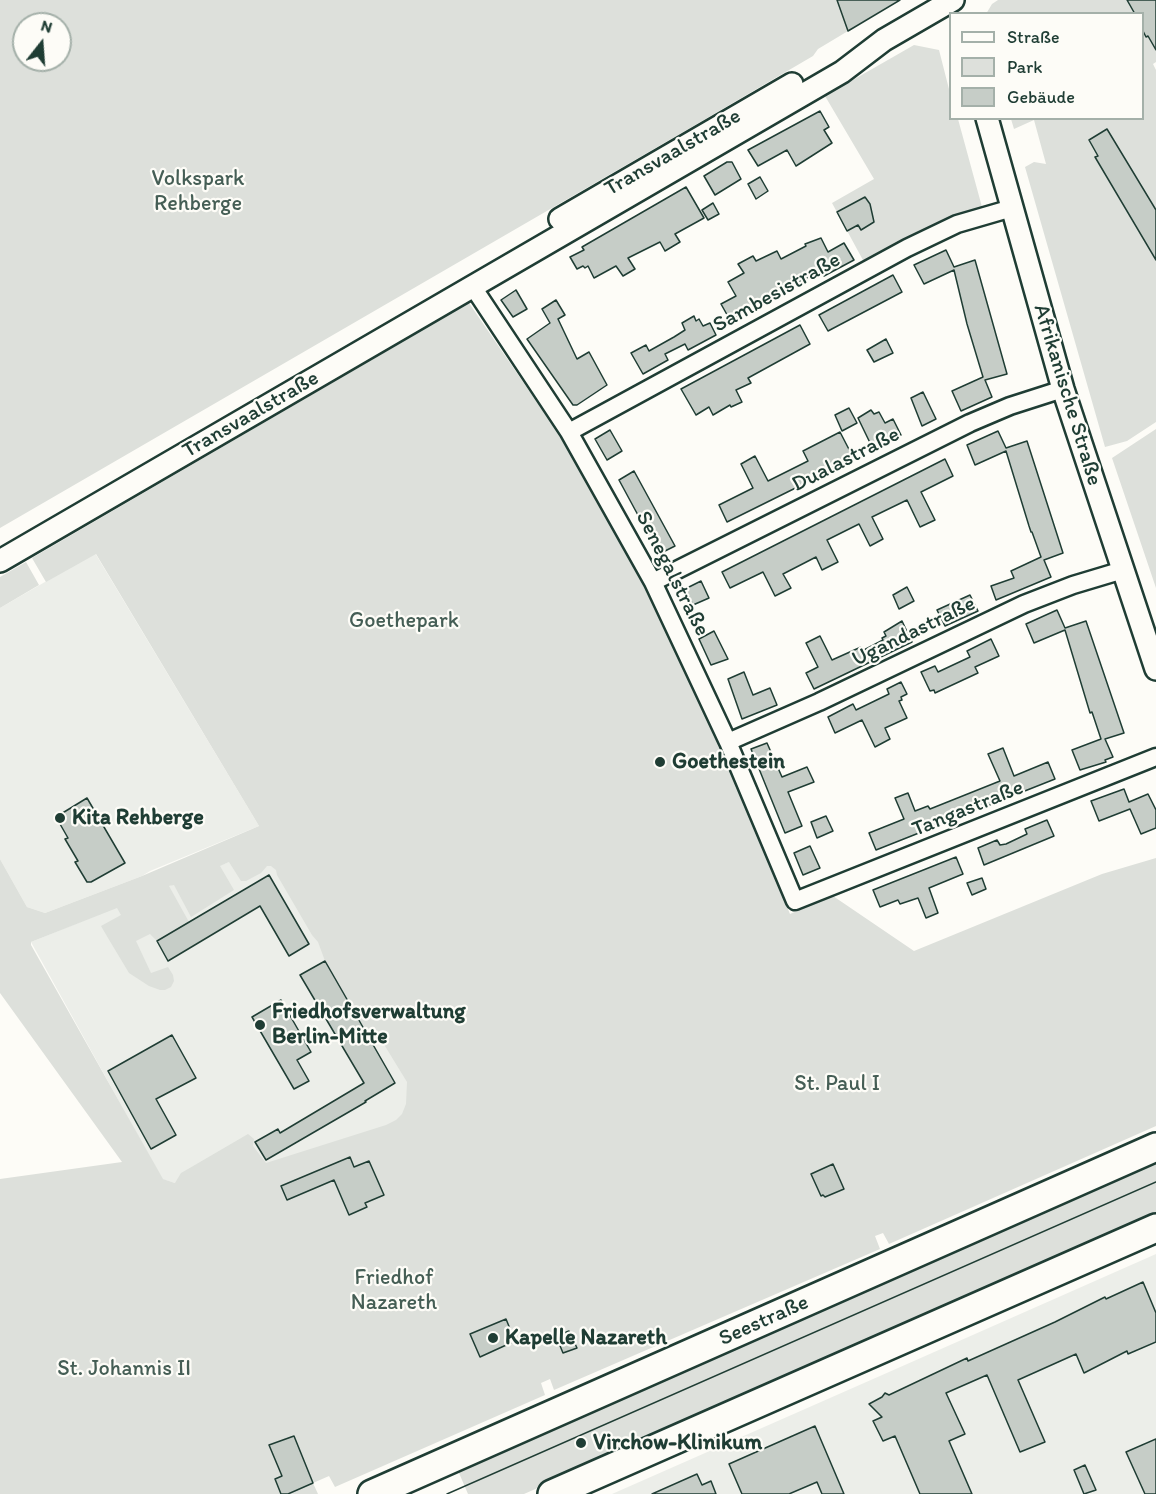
<!DOCTYPE html>
<meta charset="utf-8">
<style>
body{margin:0}
#map{position:relative;width:1156px;height:1494px;overflow:hidden;background:#fdfcf7;font-family:Itim,sans-serif}
canvas{display:block}
.legend{position:absolute;left:949px;top:12px;width:195px;height:108px;box-sizing:border-box;background:#fdfcf7;border:2px solid #a4b0a9;margin:0;padding:8px 10px;list-style:none;font-size:18px;color:#1f3d34}
.legend li{display:flex;align-items:center;gap:12px;height:30px}
.legend b{width:30px;border:2px solid #a4b0a9}
.north{position:absolute;left:12px;top:12px;width:60px;height:60px;box-sizing:border-box;background:#fdfcf7;border:2px solid #a4b0a9;border-radius:50%;rotate:17deg;font-size:16px;font-weight:700;line-height:24px;text-align:center;color:#1f3d34}
.north::after{content:'';display:block;margin:auto;width:21px;height:27px;background:#1f3d34;clip-path:polygon(50% 0,100% 100%,50% 72%,0 100%)}
</style>
<div id="map">
<canvas width="1156" height="1494"></canvas>
<ul class="legend">
<li><b style="height:8px;background:#fdfcf7"></b>Straße</li>
<li><b style="height:16px;background:#dde0db"></b>Park</li>
<li><b style="height:16px;background:#c6cdc7"></b>Gebäude</li>
</ul>
<div class="north">N</div>
</div>
<script>
const context = document.querySelector('canvas').getContext('2d');
context.lineJoin = 'round';
function fill(path, color) { context.fillStyle = color; context.fill(path, 'evenodd'); }
const toPath = rows => new Path2D(rows.map(r => 'M' + r).join(''));
function stroke(path, color, width, dash) { context.strokeStyle = color; context.lineWidth = width; context.lineCap = dash ? 'butt' : 'round'; context.setLineDash(dash || []); context.stroke(path); }
function drawText(font, color, halo, rows, align = 'center') {
  context.font = font + ' Itim,sans-serif'; context.lineWidth = 4.5; context.setLineDash([]); context.textBaseline = 'middle'; context.strokeStyle = halo; context.fillStyle = color; for (const [text, x, y, turn = 0] of rows) {
    context.save(); context.translate(x, y); context.rotate((+turn || 0) * Math.PI / 180); context.textAlign = isNaN(turn) ? turn : align; if (halo) context.strokeText(text, 0, 0); context.fillText(text, 0, 0); context.restore();
  }
}
fill(toPath([
 [95,553,259,826,150,871,142,876,45,913,27,907,0,859,0,608],
 [273,844,418,1091,410,1121,279,1161,175,1183,162,1179,31,942],
 [1156,1254,1156,1494,612,1494,889,1372]
]), '#eceee9');
fill(toPath([
 [0,0,837,0,848,31,818,49,813,56,690,128,0,528],
 [24,24,60,24,60,60,24,60],
 [998,0,1127,0,1135,13,986,14,992,4],
 [1143,31,1146,37,1148,36,1156,50,1156,62,1153,64,1156,70,1156,422,1127,441,1105,447,1025,167,1034,162,1046,164,1034,120,1014,129,1011,119,1142,118],
 [914,45,939,50,950,93,950,118,958,119,982,207,924,231,864,262,832,203,874,179,825,96],
 [469,303,560,436,604,507,644,585,721,750,790,914,833,896,914,951,1102,874,1156,858,1156,1126,889,1244,883,1233,875,1236,880,1249,554,1390,550,1379,541,1383,545,1395,335,1487,329,1476,313,1483,318,1494,0,1494,0,1179,122,1162,0,993,0,859,27,907,45,913,142,876,259,826,96,554,46,582,32,558],
 [229,862,241,881,246,881,261,873,267,866,271,866,276,870,277,875,312,935,318,942,325,961,363,1026,377,1033,407,1082,406,1104,402,1114,396,1120,386,1125,266,1163,253,1146,254,1139,248,1134,188,1169,181,1173,175,1183,163,1179,31,945,31,942,117,908,121,915,101,926,108,938,129,973,149,986,160,990,165,990,171,987,174,981,173,975,168,967,151,973,136,941,150,934,157,941,189,922,169,886,174,885,191,917,234,890,220,866],
 [1156,429,1156,588,1112,458],
 [26,562,39,585,0,608,0,577],
 [1156,1157,1156,1216,524,1494,468,1494,456,1466]
]), '#dde0db');
const building = toPath([
 [837,0,900,0,848,31,837,0],
 [1127,0,1156,0,1156,50,1148,36,1146,37,1143,31,1143,14,1135,14,1127,0],
 [820,111,829,127,824,130,832,143,796,166,787,150,758,166,748,150,820,111],
 [1107,129,1156,210,1156,260,1095,157,1098,156,1089,140,1107,129],
 [727,162,732,162,741,179,715,195,704,176,727,162],
 [760,177,768,191,756,199,748,184,760,177],
 [686,187,704,218,675,234,680,242,665,251,660,242,628,258,635,269,623,276,616,266,594,278,588,266,585,268,583,266,577,269,570,257,584,250,582,247,686,187],
 [865,197,870,204,874,222,861,230,858,225,847,231,837,212,865,197],
 [713,203,719,214,708,220,702,210,713,203],
 [821,238,828,252,844,243,854,260,824,276,821,270,730,320,721,304,736,296,728,282,744,273,738,264,753,256,756,261,777,251,781,259,806,246,805,244,821,238],
 [946,250,954,267,975,260,1007,374,985,380,992,397,961,411,952,391,983,377,967,324,954,270,924,284,914,265,946,250],
 [893,275,902,292,828,331,819,315,893,275],
 [516,290,527,309,513,317,501,300,516,290],
 [556,300,565,315,558,319,577,359,589,352,607,385,577,405,573,405,527,339,550,323,542,309,556,300],
 [694,316,696,321,699,319,703,326,710,323,716,335,688,350,685,344,665,354,668,360,643,374,631,353,646,345,649,351,674,337,685,330,682,323,694,316],
 [800,325,810,344,748,378,751,383,736,390,742,402,731,407,730,405,713,415,709,407,696,415,681,389,800,325],
 [886,339,893,353,874,362,867,350,886,339],
 [923,392,936,419,922,426,911,398,923,392],
 [849,408,857,423,842,431,835,415,849,408],
 [871,410,874,414,879,412,885,423,893,419,901,435,873,449,858,418,871,410],
 [610,430,622,451,607,460,595,439,610,430],
 [998,431,1006,448,1027,441,1063,553,1044,560,1051,577,996,600,991,586,1014,578,1011,571,1041,557,1032,532,1031,532,1029,526,1006,451,975,465,967,445,998,431],
 [840,432,854,459,727,522,719,505,753,488,741,464,755,456,768,481,808,461,803,451,840,432],
 [945,459,953,476,921,492,935,520,920,527,907,500,872,517,883,539,870,546,859,524,827,540,838,562,822,570,816,557,783,574,791,588,775,596,763,572,730,588,722,572,945,459],
 [634,471,675,546,659,554,619,480,634,471],
 [701,581,709,598,693,605,685,589,701,581],
 [907,587,914,601,899,609,893,595,907,587],
 [970,595,978,611,945,626,937,610,970,595],
 [1057,610,1065,628,1086,621,1124,733,1105,739,1113,757,1105,760,1106,762,1080,770,1072,750,1101,739,1092,712,1090,713,1065,630,1034,643,1026,624,1057,610],
 [902,621,912,642,814,689,806,673,818,667,806,643,820,636,832,660,861,647,862,651,883,640,882,638,886,636,884,632,902,621],
 [714,631,728,659,711,665,699,639,714,631],
 [991,639,999,656,975,667,978,673,935,693,934,690,930,691,921,672,935,666,938,672,970,657,967,651,991,639],
 [744,672,753,695,770,688,777,705,742,719,728,679,744,672],
 [901,682,907,694,901,697,902,700,899,701,907,718,885,728,890,739,875,747,862,720,835,733,828,717,853,704,856,710,889,694,887,689,901,682],
 [767,743,782,777,807,767,814,782,788,792,802,826,785,833,751,749,767,743],
 [1003,748,1014,776,1048,762,1055,779,876,850,869,833,904,819,895,798,908,793,915,811,928,806,930,809,1000,781,988,754,1003,748],
 [1124,789,1129,802,1148,794,1156,810,1156,828,1141,834,1130,809,1099,821,1091,801,1124,789],
 [87,798,125,863,91,882,87,882,75,862,78,861,65,839,68,838,56,817,87,798],
 [826,816,833,831,817,838,811,822,826,816],
 [1047,820,1054,836,984,865,978,848,997,840,1000,845,1006,844,1027,834,1025,829,1047,820],
 [810,846,820,868,803,875,794,853,810,846],
 [956,857,963,874,929,888,938,913,926,918,918,898,900,904,898,900,880,907,873,890,956,857],
 [269,875,309,944,289,956,260,906,168,961,157,941,269,875],
 [982,878,986,889,972,895,967,883,982,878],
 [325,961,395,1083,365,1101,366,1102,266,1160,255,1142,278,1129,280,1133,364,1083,300,975,325,961],
 [281,1000,311,1052,297,1060,309,1081,294,1089,252,1017,281,1000],
 [172,1035,196,1078,156,1099,176,1135,151,1149,108,1071,172,1035],
 [350,1157,354,1167,369,1161,384,1195,365,1203,367,1207,349,1215,334,1180,287,1200,281,1186,350,1157],
 [833,1164,844,1189,825,1197,823,1195,821,1196,811,1174,833,1164],
 [1143,1282,1156,1313,1156,1342,1128,1354,1127,1351,1084,1373,1076,1354,1018,1380,1045,1442,1020,1452,987,1375,946,1393,965,1434,949,1441,972,1494,920,1494,895,1436,883,1441,873,1421,882,1417,869,1404,882,1397,885,1393,889,1395,967,1358,968,1361,1055,1322,1105,1297,1106,1299,1143,1282],
 [506,1319,515,1341,480,1357,470,1334,506,1319],
 [569,1331,577,1348,563,1353,556,1336,569,1331],
 [815,1426,844,1494,822,1494,817,1482,789,1494,742,1494,729,1464,815,1426],
 [294,1436,313,1483,288,1494,281,1494,275,1479,282,1476,269,1445,294,1436],
 [1156,1439,1156,1494,1145,1494,1126,1452,1156,1439],
 [1085,1465,1096,1490,1084,1494,1074,1470,1085,1465],
 [697,1474,702,1485,711,1481,716,1494,652,1494,697,1474]
]);
fill(building, '#c6cdc7');
stroke(building, '#1f3d34', 1.5);
const minor = toPath([
 [473,287,569,432,653,582,728,742,795,901,1156,757],
 [569,432,907,248,957,224,1012,208],
 [653,582,970,423,1010,406,1063,389],
 [728,742,819,702,1024,604,1073,585,1123,570]
]);
const tertiary = toPath([
 [987,118,1063,389,1156,669],
 [560,219,792,84],
 [0,561,842,72,884,40,953,0]
]);
const primary = toPath([
 [372,1494,1156,1147],
 [552,1494,1156,1228]
]);
stroke(minor, '#1f3d34', 21);
stroke(tertiary, '#1f3d34', 26);
stroke(primary, '#1f3d34', 32);
stroke(minor, '#fdfcf7', 16);
stroke(tertiary, '#fdfcf7', 21);
stroke(primary, '#fdfcf7', 27);
stroke(toPath([
 [447,1494,1156,1182]
]), '#1f3d34', 1.5);
for (const [x, y, r, color] of [
 [660,762,6,"#1f3d34"],
 [60,818,6,"#1f3d34"],
 [260,1025,6,"#1f3d34"],
 [493,1338,6,"#1f3d34"],
 [581,1443,6,"#1f3d34"]
]) { const dot = new Path2D(); dot.arc(x, y, r, 0, 2 * Math.PI); context.fillStyle = color; context.fill(dot); stroke(dot, '#fdfcf7', 2); }
drawText('22px', '#1f3d34', '#fdfcf7', [
 ["Transvaalstraße",673,153,-30],
 ["Sambesistraße",777,293,-29],
 ["Afrikanische Straße",1067,395,73],
 ["Transvaalstraße",251,415,-30],
 ["Dualastraße",846,460,-27],
 ["Senegalstraße",672,574,63],
 ["Ugandastraße",914,632,-26],
 ["Tangastraße",968,809,-22],
 ["Seestraße",764,1321,-24]
]);
drawText('22px', '#455e55', '#fdfcf7', [
 ["Volkspark",198,179],
 ["Rehberge",198,204],
 ["Goethepark",404,621],
 ["St. Paul I",837,1084],
 ["Friedhof",394,1278],
 ["Nazareth",394,1303],
 ["St. Johannis II",124,1369]
]);
drawText('bold 22px', '#1f3d34', '#fdfcf7', [
 ["Goethestein",672,762],
 ["Kita Rehberge",72,818],
 ["Friedhofsverwaltung",272,1012],
 ["Berlin-Mitte",272,1037],
 ["Kapelle Nazareth",505,1338],
 ["Virchow-Klinikum",593,1443]
], 'left');
</script>
